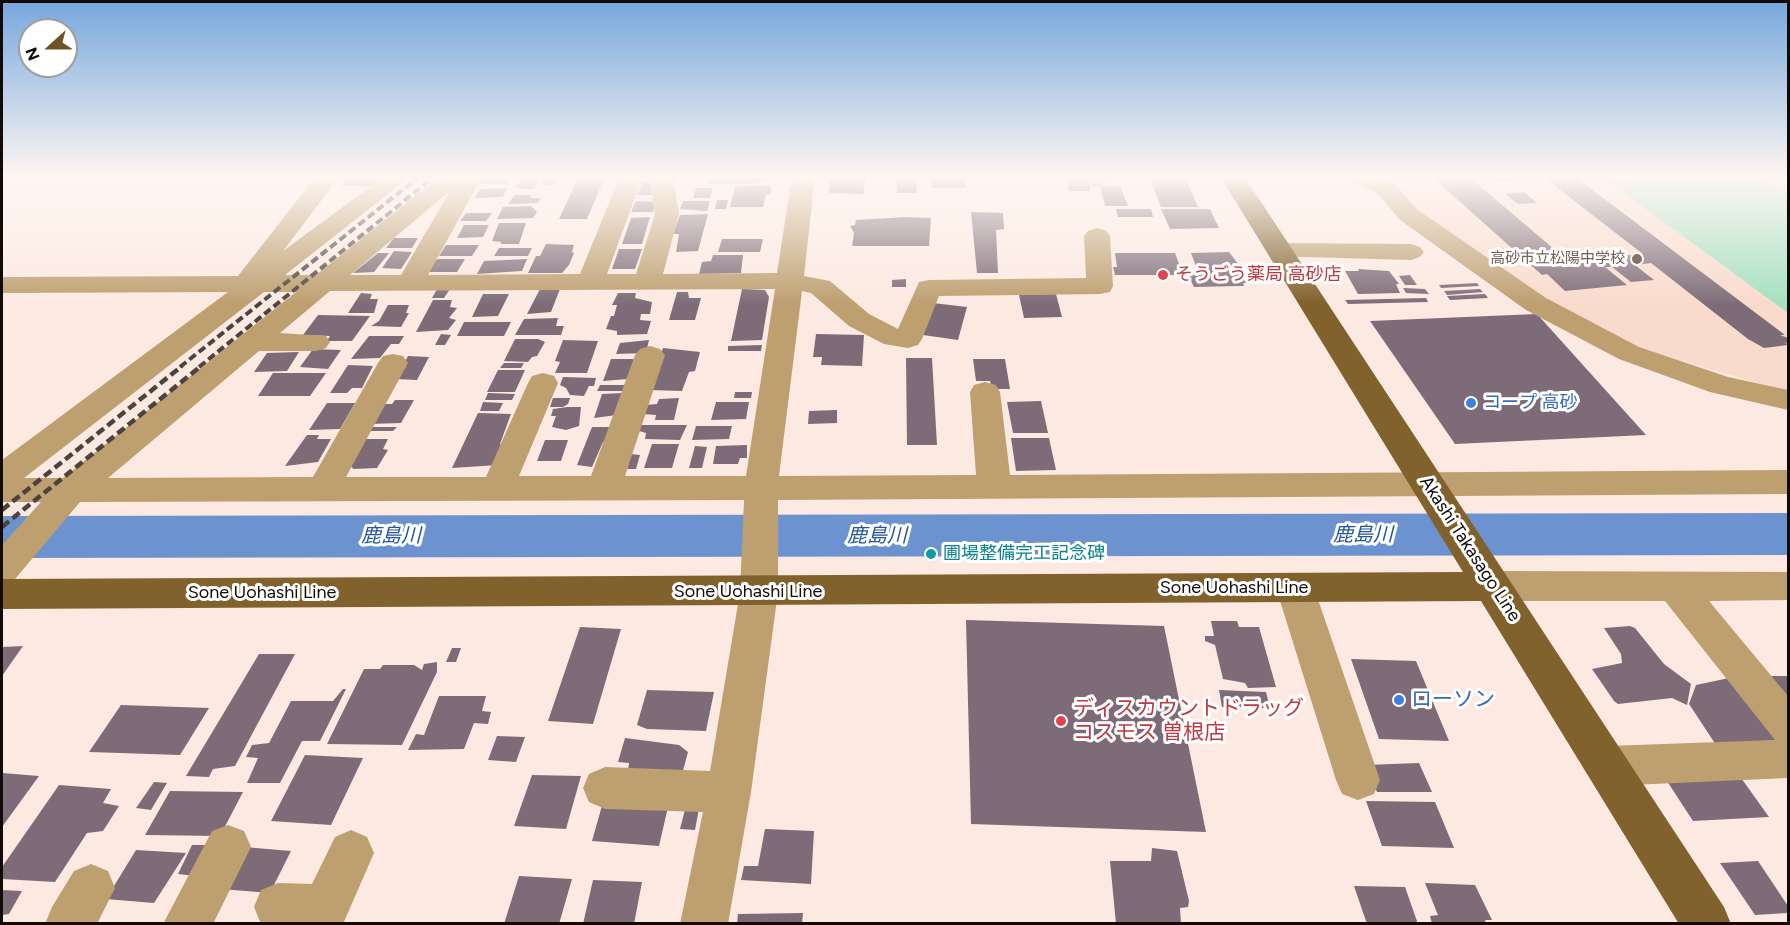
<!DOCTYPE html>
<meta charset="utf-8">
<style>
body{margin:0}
#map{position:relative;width:1790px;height:925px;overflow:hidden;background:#fceae2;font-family:Figtree,sans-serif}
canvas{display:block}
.frame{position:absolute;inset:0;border:3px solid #110a07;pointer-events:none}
.north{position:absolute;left:18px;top:18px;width:60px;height:60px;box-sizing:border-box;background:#fff;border:2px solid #a09d9c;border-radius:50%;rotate:249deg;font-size:16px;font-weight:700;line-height:24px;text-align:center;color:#110a07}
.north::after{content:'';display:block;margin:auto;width:21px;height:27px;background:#6c5425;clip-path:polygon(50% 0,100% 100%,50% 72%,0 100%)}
</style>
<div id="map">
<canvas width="1790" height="925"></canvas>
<div class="frame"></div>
<div class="north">N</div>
</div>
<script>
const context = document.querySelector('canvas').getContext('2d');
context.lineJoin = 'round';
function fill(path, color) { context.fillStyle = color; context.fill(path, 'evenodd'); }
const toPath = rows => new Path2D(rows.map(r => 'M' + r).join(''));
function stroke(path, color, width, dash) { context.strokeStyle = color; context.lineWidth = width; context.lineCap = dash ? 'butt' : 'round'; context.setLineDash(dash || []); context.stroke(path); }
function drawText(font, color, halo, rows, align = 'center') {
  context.font = font + ' Figtree,"Noto Sans JP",sans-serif'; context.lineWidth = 6; context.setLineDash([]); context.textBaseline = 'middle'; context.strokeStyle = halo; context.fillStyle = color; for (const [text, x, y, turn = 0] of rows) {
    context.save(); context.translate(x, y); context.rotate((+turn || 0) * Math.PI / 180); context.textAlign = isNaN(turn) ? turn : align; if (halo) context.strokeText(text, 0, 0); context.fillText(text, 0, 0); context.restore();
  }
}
fill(toPath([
 [1370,176,1788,177,1788,392,1632,346,1539,295,1431,223,1392,187]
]), '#f9dbcd');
fill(toPath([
 [1601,176,1740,176,1788,186,1788,313]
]), '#a4e0c0');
fill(toPath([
 [1788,513,1788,555,2,558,2,516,1788,513]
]), '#6c93cf');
fill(toPath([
 [350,176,380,176,372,186,341,186],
 [709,176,767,176,766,181,748,184,707,184],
 [831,176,866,176,863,194,829,193],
 [929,176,965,176,966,188,932,188],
 [1067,176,1082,176,1089,183,1090,191,1069,191],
 [1431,176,1468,176,1568,261,1643,254,1542,176,1574,176,1785,335,1780,335,1788,338,1788,344,1784,342,1788,345,1764,348,1748,339,1651,263,1635,265,1654,280,1631,282,1612,267,1605,267,1627,285,1565,291,1547,274,1542,275],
 [1487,176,1533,176,1536,178,1494,182],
 [482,177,511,177,507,184,479,184],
 [544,177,557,177,553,185,540,185],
 [578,178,604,179,587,219,559,219],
 [521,179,539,179,534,189,520,189,516,187],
 [916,179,917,193,897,193,896,180],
 [1150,179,1186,179,1198,207,1161,207],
 [643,181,658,181,652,195,637,195],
 [761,185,771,186,771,194,766,194,763,207,730,207,735,186],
 [1100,186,1120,186,1128,206,1105,206],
 [507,188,503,197,475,198,480,189],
 [696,188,713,188,710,198,693,198],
 [1524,192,1537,203,1518,204,1505,194],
 [515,195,531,195,530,198,541,198,538,203,508,204],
 [717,200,728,200,726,209,715,209],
 [636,201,656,202,653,212,631,212],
 [683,201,710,201,707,211,680,209],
 [531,206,537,212,533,218,497,219,503,207],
 [1116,209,1151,209,1153,217,1118,217],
 [1161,209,1210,209,1219,228,1170,229],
 [971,212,1003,213,1004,229,996,230,998,273,977,273],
 [466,213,492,213,486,221,460,221],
 [708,214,698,251,676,252,679,234,673,234,680,215],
 [650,217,642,244,622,244,631,218],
 [905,217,931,218,929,246,852,246,854,233,850,226,855,225,856,220],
 [499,223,526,223,519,244,501,244,501,242,492,241],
 [464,225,489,225,483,237,457,238],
 [394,238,418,238,412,248,386,248],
 [722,239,763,239,760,252,718,252],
 [546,244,574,245,572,252,574,253,569,265,562,273,528,273,536,256,540,256],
 [446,245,479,245,472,256,439,256],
 [499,248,532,248,528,256,494,256],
 [619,249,642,249,635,269,612,269],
 [394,251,412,252,401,269,382,268],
 [1229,252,1239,265,1234,266,1238,273,1244,274,1248,283,1243,283,1244,286,1240,286,1194,287,1186,271,1197,269,1191,253],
 [378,253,389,253,374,272,353,273],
 [1115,253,1175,253,1183,275,1115,275,1113,267,1117,267],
 [713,255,743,255,741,273,699,274,702,262,711,261],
 [437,259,465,259,457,272,428,272],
 [527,259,522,271,477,274,484,261],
 [1358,269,1389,271,1399,284,1396,284,1400,293,1358,294,1345,271,1359,271],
 [1410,275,1417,285,1405,285,1399,276],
 [906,279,906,287,892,287,892,280],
 [1477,283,1479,286,1441,288,1439,285],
 [1403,288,1425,289,1429,294,1406,293],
 [437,289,450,289,444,298,432,298],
 [540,289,560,289,551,312,527,314],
 [742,289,765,290,769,297,762,340,731,341],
 [1480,289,1483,292,1447,295,1444,291],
 [677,292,688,292,689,298,701,298,695,320,669,320],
 [361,293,372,294,370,299,378,299,374,313,348,313],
 [618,293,636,293,635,298,652,302,650,314,641,314,640,320,651,321,647,334,617,335,617,331,606,329,611,316,614,316,617,305,612,305],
 [483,294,509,294,498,316,472,317],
 [1056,294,1062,317,1024,318,1019,295],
 [1485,294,1488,298,1450,300,1447,296],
 [1426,298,1428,302,1348,304,1345,300],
 [433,300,452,300,450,307,457,308,449,318,456,320,448,330,416,332],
 [933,303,967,307,958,340,923,335],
 [388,305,409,305,406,313,409,313,401,327,371,326,379,321],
 [1537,314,1646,435,1455,444,1370,321],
 [318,315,370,316,352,341,327,341,330,336,303,335],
 [558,318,556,326,564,326,561,335,515,335,524,319],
 [464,322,511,322,504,336,457,336],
 [441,334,451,335,445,345,435,345],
 [816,334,864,335,862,366,821,365,822,357,813,357],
 [369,336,404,336,399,344,391,344,380,358,351,359],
 [515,339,538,339,545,342,537,356,532,357,528,362,504,361],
 [563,340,598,341,587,373,555,373,560,362,555,361],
 [649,340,646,353,616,354,620,343],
 [762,345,761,351,728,351,728,346],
 [663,348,700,352,695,371,689,372,682,391,649,390],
 [313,349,341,350,328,369,300,367],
 [299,352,287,371,254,372,267,353],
 [408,356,429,357,417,380,396,379],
 [906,358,932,358,937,445,907,445],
 [611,359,634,359,628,379,603,381],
 [973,359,1005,359,1010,389,992,389,990,381,976,381],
 [504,363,524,363,521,368,500,368],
 [348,365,373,366,362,388,352,388,347,393,330,393],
 [498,370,525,370,515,392,487,392],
 [273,373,326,373,310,396,258,396],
 [563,377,596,378,594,386,589,386,584,396,570,395,566,388,560,385],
 [600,385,631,385,629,391,597,391],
 [735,392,752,392,751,398,734,398],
 [488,393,515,394,512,400,485,400],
 [623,393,617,415,594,418,602,394],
 [553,398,570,398,568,404,563,407,550,407],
 [679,398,674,420,655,420,656,415,643,414,646,405,657,404,659,399],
 [395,400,414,400,401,423,369,424,382,404,392,404],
 [1041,401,1048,433,1013,433,1007,402],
 [483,402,503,403,499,411,480,411],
 [716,402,749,402,746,419,711,420],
 [327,403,355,403,340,429,309,430],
 [567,407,581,407,579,426,566,430,552,427,556,416,551,416,553,409],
 [837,410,837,423,808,424,809,411],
 [478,413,511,414,500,444,507,445,498,465,452,468],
 [640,425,687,425,680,440,645,439,646,433,639,431],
 [696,426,732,426,729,439,692,440],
 [368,427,397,427,393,431,366,431],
 [592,427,613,427,613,440,603,442,592,467,577,465],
 [307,435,319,435,317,439,331,439,318,462,285,466],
 [1011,438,1049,438,1056,470,1016,471],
 [362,439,388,439,383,449,388,450,377,468,354,469,347,464],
 [545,440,568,440,561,461,537,461],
 [652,444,679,444,672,468,644,468],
 [747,445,747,458,740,458,738,464,713,464,716,446],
 [695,446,707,447,702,468,689,468],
 [631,454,640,455,636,469,627,469],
 [966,620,1164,626,1206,832,971,824],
 [1211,621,1237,621,1239,627,1259,627,1276,687,1248,688,1245,683,1223,679,1215,645,1205,641,1205,636,1214,636],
 [1630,626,1635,628,1664,664,1691,684,1687,705,1672,698,1618,704,1614,701,1592,669,1622,663,1621,654,1604,628],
 [580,627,621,629,593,724,548,721],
 [23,646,2,676,2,647],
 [452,648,461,648,456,662,446,662],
 [259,654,295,654,235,766,213,769,209,777,186,776],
 [1351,659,1416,661,1449,741,1379,739],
 [437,662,437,672,402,745,327,744,364,669,380,669,383,665,414,665,422,670,424,664],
 [1769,676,1788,676,1788,701],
 [1729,678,1778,740,1716,745,1689,704,1696,685],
 [343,689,346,689,320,741,302,741,280,783,247,783,258,758,246,757,252,745,269,743,291,701,333,701],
 [647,690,714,692,706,731,647,729,637,725],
 [1219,690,1266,692,1270,708,1222,707],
 [439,696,486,696,482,711,491,712,488,724,474,723,464,749,408,750,416,734,424,735],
 [121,705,209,708,180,755,89,752],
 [497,736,525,737,516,762,488,760],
 [625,738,679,745,688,752,681,778,627,777,629,763,618,762],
 [305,755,363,758,331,825,271,821],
 [1419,763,1432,792,1377,792,1366,765],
 [2,773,39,776,2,827],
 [532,775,581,776,566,829,514,826],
 [1739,775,1769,817,1693,821,1665,778],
 [154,782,167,783,151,810,136,808],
 [59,785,111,789,103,803,119,806,103,831,87,833,55,882,2,879,2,867],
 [170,791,243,792,220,836,145,835],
 [1366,801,1435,802,1454,848,1382,846],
 [603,802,668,807,659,846,592,841],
 [687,802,700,803,695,830,680,829],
 [765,829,814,831,811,884,741,880,744,866,758,866],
 [192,845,211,845,195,876,178,874],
 [244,847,291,851,270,893,221,889],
 [1152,848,1177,851,1189,901,1188,907,1180,908,1181,924,1116,924,1110,861,1151,861],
 [136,850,186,853,154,903,106,899],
 [1758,861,1788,906,1788,913,1755,915,1720,863],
 [519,876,572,879,559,924,504,924],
 [593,880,642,882,634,924,583,924],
 [1425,883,1475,885,1492,920,1485,920,1486,924,1432,924,1430,916,1438,915],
 [1354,886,1405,887,1418,924,1367,924],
 [2,890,22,891,9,914,2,915],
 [803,913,802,924,737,924,738,914]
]), '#7d6c77');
fill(toPath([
 [316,176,340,176,283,251,385,176,411,176,285,275,316,275,440,176,469,176,478,184,428,275,580,274,620,176,643,176,607,274,636,274,655,214,650,183,654,176,677,176,674,183,679,214,663,274,777,273,792,176,815,176,804,276,830,281,869,314,898,329,919,282,929,280,1086,278,1084,236,1088,231,1097,228,1106,231,1110,236,1113,286,1110,292,1100,294,939,296,922,339,918,345,908,348,884,344,849,326,811,293,802,291,779,476,976,475,970,392,974,385,985,382,996,385,1000,392,1010,475,1788,470,1788,494,778,500,778,592,751,792,728,924,680,924,703,812,605,809,589,802,583,788,589,774,605,767,710,771,740,592,744,500,80,502,15,579,2,583,2,545,41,502,2,502,2,460,228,292,2,293,2,277,238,276,316,176],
 [450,191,401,275,350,275,450,191],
 [775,289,746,476,625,476,665,355,660,349,650,346,640,349,635,355,591,476,519,476,558,383,554,376,543,373,532,376,528,383,486,477,346,477,408,363,403,356,393,354,383,356,378,363,313,477,108,478,259,351,316,351,326,348,330,342,326,336,280,333,330,291,775,289],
 [264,292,296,292,63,478,24,478,264,292],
 [1083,176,1105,176,1107,180,1103,185,1095,187,1087,185,1083,176],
 [1349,176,1379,176,1393,183,1418,210,1546,298,1639,347,1728,377,1788,390,1788,410,1710,392,1619,359,1526,310,1400,220,1377,193,1353,181,1349,176],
 [1280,243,1411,244,1420,247,1424,252,1420,257,1411,260,1271,256,1267,251,1271,246,1280,243],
 [1495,571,1788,572,1788,600,1709,601,1788,696,1788,778,1608,786,1593,780,1586,766,1593,752,1608,746,1775,740,1665,601,1495,601,1482,596,1476,586,1482,576,1495,571],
 [1295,573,1308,578,1314,588,1380,780,1374,794,1358,800,1342,794,1336,780,1276,588,1282,578,1295,573],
 [228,825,244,831,251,847,213,924,163,924,212,831,228,825],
 [351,830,367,837,374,853,343,924,261,924,254,907,261,890,278,883,312,884,335,837,351,830],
 [91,864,108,871,115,888,97,924,45,924,52,907,74,871,91,864]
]), '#bd9f70');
fill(toPath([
 [1220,176,1244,176,1724,907,1731,924,1679,924,1481,601,2,609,2,579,1463,572,1220,176]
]), '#81612c');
stroke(toPath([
 [180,367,420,176],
 [199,367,435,176]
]), '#4c423e', 4, [8, 4]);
stroke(toPath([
 [2,510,182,366],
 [2,527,201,366]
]), '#4c423e', 4.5, [9, 4.5]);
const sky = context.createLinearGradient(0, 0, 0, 305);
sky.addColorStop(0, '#76a7de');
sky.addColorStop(0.58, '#fef6f2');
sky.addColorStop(1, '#fef6f200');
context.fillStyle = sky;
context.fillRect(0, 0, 1790, 305);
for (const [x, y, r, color] of [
 [1637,259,6,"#8d6e63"],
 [1163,275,6,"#e0444e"],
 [1471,403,6,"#3f7fe0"],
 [931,554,6,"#0f9aa8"],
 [1399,700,6,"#3f7fe0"],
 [1061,721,6,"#e0444e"]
]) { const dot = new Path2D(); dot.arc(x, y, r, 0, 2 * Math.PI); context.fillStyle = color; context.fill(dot); stroke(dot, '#fff', 2); }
drawText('15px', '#785e54', '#fff', [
 ["高砂市立松陽中学校",1625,259]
], 'right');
drawText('18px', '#be3a42', '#fff', [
 ["そうごう薬局 高砂店",1175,275]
], 'left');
drawText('18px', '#366cbe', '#fff', [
 ["コープ 高砂",1483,403]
], 'left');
drawText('18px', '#110a07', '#fff', [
 ["Akashi Takasago Line",1470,549,57],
 ["Sone Uohashi Line",1234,588],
 ["Sone Uohashi Line",748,592],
 ["Sone Uohashi Line",262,593]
]);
drawText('18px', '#0d838f', '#fff', [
 ["圃場整備完工記念碑",943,554]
], 'left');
drawText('italic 20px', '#25569f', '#fff', [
 ["鹿島川",1363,535],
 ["鹿島川",391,536],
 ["鹿島川",877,536]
]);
drawText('21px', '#366cbe', '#fff', [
 ["ローソン",1411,700]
], 'left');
drawText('21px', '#be3a42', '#fff', [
 ["ディスカウントドラッグ",1073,709],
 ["コスモス 曽根店",1073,733]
], 'left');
</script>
